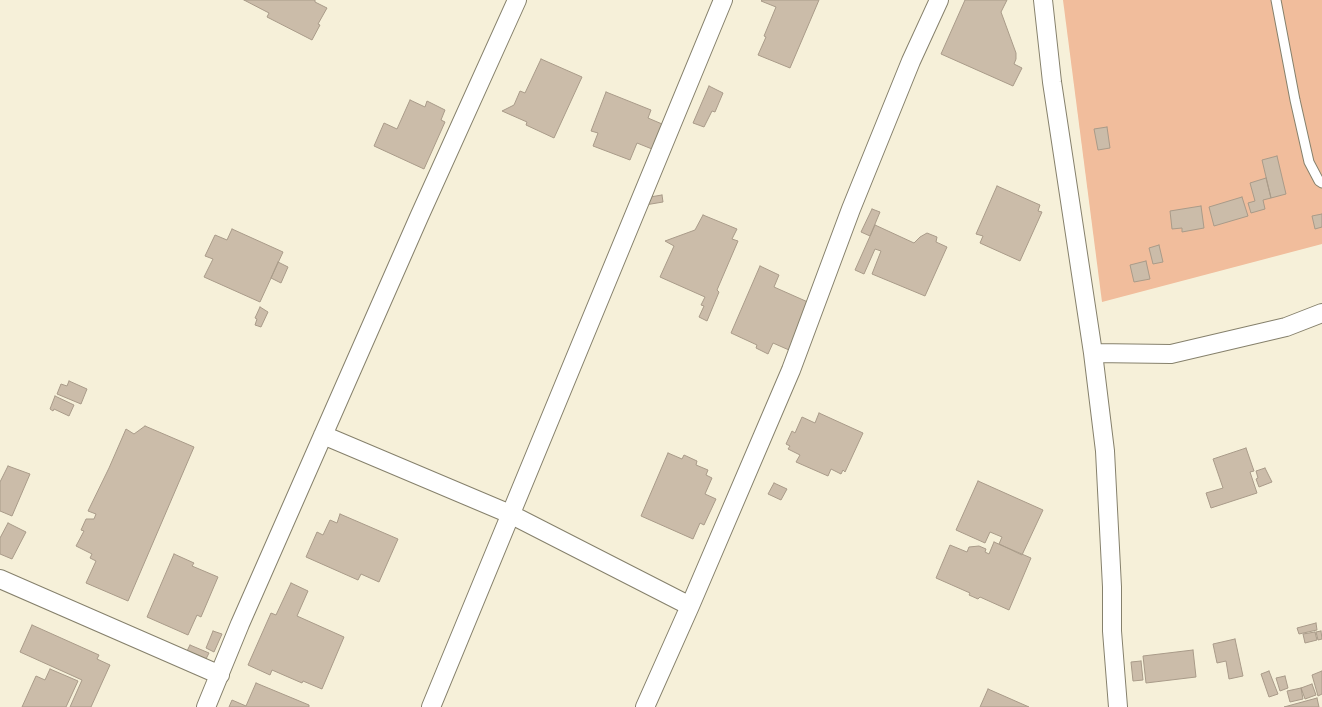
<!DOCTYPE html>
<style>
body{margin:0}
canvas{display:block;background:#f6f0d9}
</style>
<canvas width="1322" height="707"></canvas>
<script>
const context = document.querySelector('canvas').getContext('2d');
context.lineJoin = 'round';
function fill(path, color) { context.fillStyle = color; context.fill(path, 'evenodd'); }
const toPath = rows => new Path2D(rows.map(r => 'M' + r).join(''));
function stroke(path, color, width, dash) { context.strokeStyle = color; context.lineWidth = width; context.lineCap = dash ? 'butt' : 'round'; context.setLineDash(dash || []); context.stroke(path); }
fill(toPath([
 [1063,0,1322,0,1322,244,1102,302]
]), '#f1bd9c');
const building = toPath([
 [244,0,315,0,315,2,327,8,318,24,320,25,312,40,267,17,269,13,244,0],
 [762,0,819,0,790,68,758,55,766,37,764,36,776,7,761,1,762,0],
 [965,0,1007,0,1001,12,1016,53,1016,59,1014,64,1022,68,1013,86,941,54,965,0],
 [541,59,582,77,554,138,526,125,527,122,502,111,514,105,520,91,525,93,541,59],
 [709,86,723,93,715,112,712,111,704,127,693,123,709,86],
 [606,92,651,110,648,118,662,124,657,151,637,143,630,160,593,146,598,133,591,131,606,92],
 [410,100,425,107,427,101,445,110,441,120,445,122,424,169,374,146,384,123,397,129,410,100],
 [1107,127,1110,148,1098,150,1094,129,1107,127],
 [1277,156,1286,194,1271,198,1262,160,1277,156],
 [1266,178,1271,198,1263,200,1265,209,1251,213,1248,203,1255,201,1250,183,1266,178],
 [997,186,1040,205,1038,211,1042,212,1020,261,980,243,983,236,976,234,997,186],
 [662,195,663,202,645,205,644,198,662,195],
 [1242,197,1248,216,1214,226,1209,207,1242,197],
 [1201,206,1204,228,1182,232,1182,228,1172,229,1170,211,1201,206],
 [872,209,880,212,870,236,861,232,872,209],
 [1322,214,1322,227,1315,229,1312,216,1322,214],
 [703,215,737,229,732,239,738,241,717,290,719,292,707,321,699,317,704,306,701,305,705,297,660,277,674,246,665,241,695,230,703,215],
 [875,225,914,243,920,237,927,233,937,237,936,242,947,247,925,296,872,274,881,251,875,249,864,274,855,270,875,225],
 [232,229,283,252,260,302,204,277,213,259,205,256,215,235,227,240,232,229],
 [1159,245,1163,262,1153,264,1149,248,1159,245],
 [1146,261,1150,279,1134,282,1130,265,1146,261],
 [278,262,288,267,281,283,271,278,278,262],
 [760,266,779,275,774,287,810,303,789,350,773,343,768,354,756,348,757,345,731,333,760,266],
 [260,307,268,312,261,327,255,325,257,319,255,318,260,307],
 [69,381,87,389,81,404,57,394,61,384,67,386,69,381],
 [55,396,74,405,69,416,54,409,53,411,50,409,55,396],
 [819,413,863,433,845,472,843,470,841,474,831,469,828,476,796,462,800,455,788,449,790,446,786,444,792,431,795,433,802,417,815,423,819,413],
 [145,426,194,447,128,601,86,583,96,561,90,558,92,554,76,546,84,531,81,530,86,519,94,519,96,514,88,511,109,468,126,429,134,434,145,426],
 [1246,448,1254,471,1250,472,1257,493,1211,508,1206,493,1223,488,1213,459,1246,448],
 [668,453,682,459,684,455,697,461,696,465,708,470,706,475,712,478,705,494,716,499,704,525,700,523,693,539,641,516,668,453],
 [8,466,30,474,12,516,0,511,0,482,8,466],
 [1265,468,1272,482,1259,487,1256,479,1258,478,1256,471,1265,468],
 [978,481,1043,510,1022,555,999,544,1002,537,990,532,985,543,956,530,978,481],
 [774,483,787,489,781,500,768,494,774,483],
 [340,514,398,539,379,582,361,574,358,580,306,557,317,532,323,535,330,520,337,523,340,514],
 [8,523,26,532,12,559,0,554,0,538,8,523],
 [994,542,1031,558,1009,610,980,597,978,599,969,595,970,593,936,578,950,545,967,552,969,547,979,546,986,549,985,552,989,554,994,542],
 [174,554,194,563,192,566,218,577,201,617,197,615,188,635,147,617,174,554],
 [291,583,308,591,297,616,344,637,322,689,303,681,302,683,272,670,270,675,248,665,271,613,276,615,291,583],
 [1316,623,1317,630,1299,634,1297,628,1316,623],
 [32,625,99,655,97,659,110,665,91,707,70,707,82,680,20,652,32,625],
 [213,631,222,634,214,652,206,648,213,631],
 [1321,631,1322,639,1318,640,1316,632,1321,631],
 [1315,632,1317,640,1305,643,1303,634,1315,632],
 [1235,639,1243,676,1229,679,1226,661,1217,663,1213,644,1235,639],
 [190,645,209,653,205,661,186,653,190,645],
 [1193,650,1196,677,1146,683,1143,656,1193,650],
 [1141,661,1143,680,1133,681,1131,662,1141,661],
 [50,669,78,681,66,707,22,707,36,676,45,680,50,669],
 [1269,671,1278,694,1269,697,1261,674,1269,671],
 [1322,671,1322,694,1318,696,1312,675,1322,671],
 [1285,676,1288,688,1280,691,1276,678,1285,676],
 [256,683,309,705,309,707,229,707,232,700,246,706,256,683],
 [1312,684,1316,695,1305,699,1301,688,1312,684],
 [1301,688,1303,699,1290,702,1287,691,1301,688],
 [988,689,1029,707,980,707,988,689],
 [1317,698,1319,707,1284,707,1317,698]
]);
fill(building, '#cbbca9');
stroke(building, '#a99b89', 1);
const lane = toPath([
 [1276,0,1295,100,1309,162,1319,181,1322,183]
]);
const street = toPath([
 [1043,0,1052,82,1093,353,1105,451,1112,587,1112,631,1118,707],
 [1093,353,1171,354,1286,327,1322,313],
 [323,435,510,514,690,606],
 [0,579,220,675],
 [206,707,240,624,419,217,517,0],
 [431,707,723,0],
 [645,707,690,606,791,370,851,209,911,61,939,0]
]);
stroke(lane, '#86816c', 11);
stroke(street, '#86816c', 20);
stroke(lane, '#fff', 9);
stroke(street, '#fff', 18);
</script>
